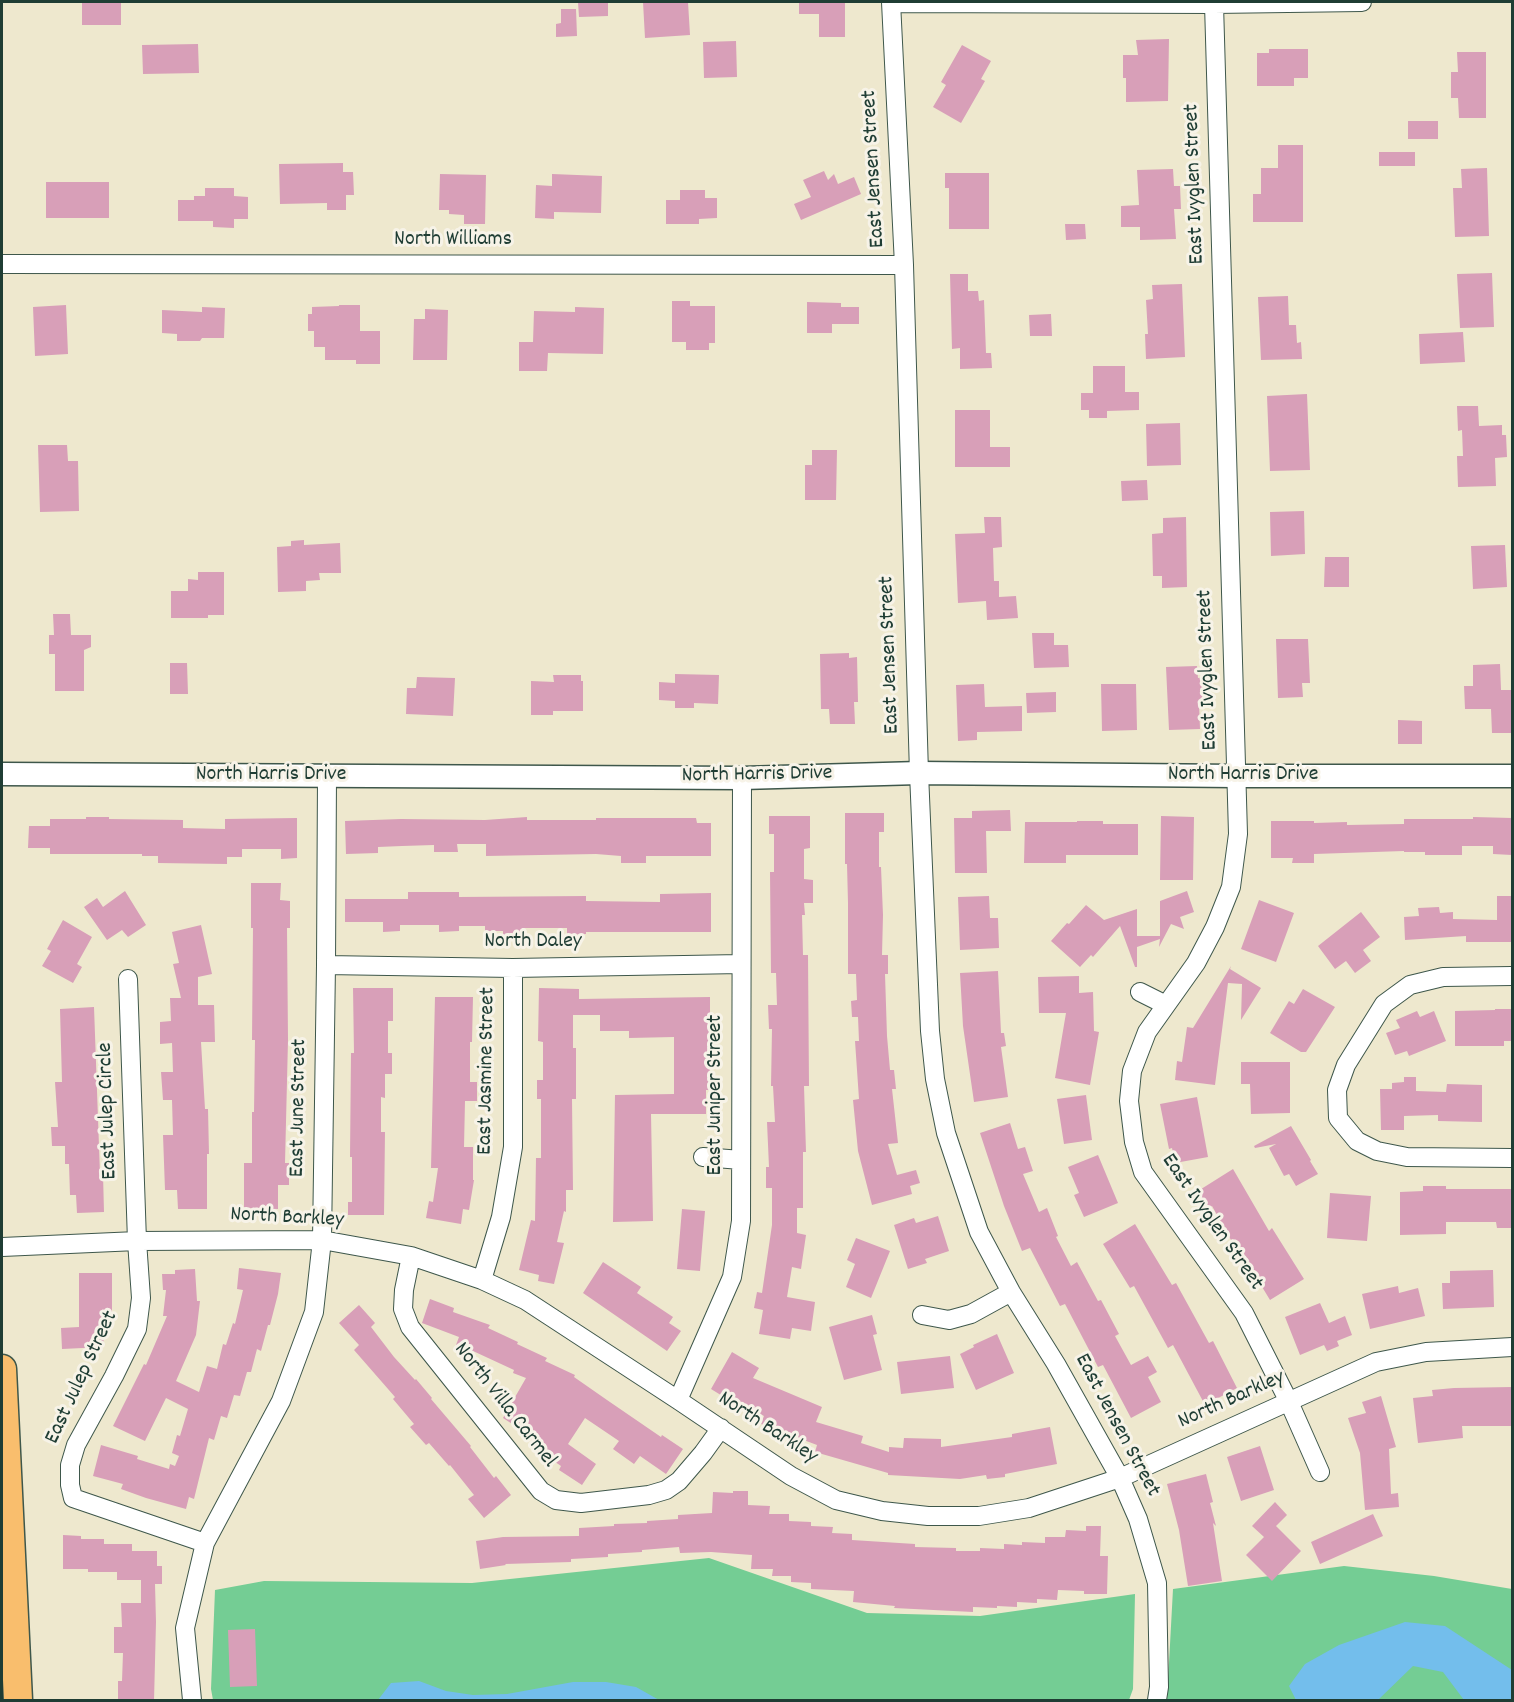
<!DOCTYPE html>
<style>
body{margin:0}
#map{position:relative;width:1514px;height:1702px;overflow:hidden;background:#eee8ce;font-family:Dekko,sans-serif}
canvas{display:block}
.frame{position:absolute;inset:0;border:3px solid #1f3d34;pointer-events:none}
</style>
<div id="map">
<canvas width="1514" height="1702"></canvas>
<div class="frame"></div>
</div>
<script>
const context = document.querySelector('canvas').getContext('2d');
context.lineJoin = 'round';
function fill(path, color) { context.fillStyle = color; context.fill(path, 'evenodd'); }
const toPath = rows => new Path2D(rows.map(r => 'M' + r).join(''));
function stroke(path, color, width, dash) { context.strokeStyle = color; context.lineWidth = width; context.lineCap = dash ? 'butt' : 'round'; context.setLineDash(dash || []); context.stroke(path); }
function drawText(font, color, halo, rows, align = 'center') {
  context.font = font + ' Dekko,sans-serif'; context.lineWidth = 6; context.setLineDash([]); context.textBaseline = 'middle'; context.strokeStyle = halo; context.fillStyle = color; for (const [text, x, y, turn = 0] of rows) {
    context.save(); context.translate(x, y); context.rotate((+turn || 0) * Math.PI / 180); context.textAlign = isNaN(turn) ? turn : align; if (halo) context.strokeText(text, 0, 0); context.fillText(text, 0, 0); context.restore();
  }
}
fill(toPath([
 [709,1558,867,1613,980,1616,1135,1594,1133,1689,1129,1700,213,1700,211,1689,215,1590,264,1581,472,1583],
 [1344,1566,1434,1576,1512,1589,1512,1700,1167,1700,1173,1589]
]), '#74cd94');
fill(toPath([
 [1405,1622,1445,1626,1512,1670,1512,1700,1464,1700,1443,1672,1413,1666,1378,1700,1296,1700,1289,1686,1305,1664,1339,1645],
 [419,1681,446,1691,473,1695,507,1694,573,1682,606,1682,636,1687,659,1700,378,1700,391,1683]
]), '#73beec');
fill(toPath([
 [82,2,121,2,121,25,82,25],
 [578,2,608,2,608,16,579,17],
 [643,2,688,2,690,35,645,38],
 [799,2,845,2,845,37,819,37,819,14,799,14],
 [561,9,576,9,577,36,556,37,556,24,561,23],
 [1169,39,1168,101,1126,102,1126,78,1123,78,1123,55,1138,55,1136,40],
 [736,41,737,77,704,78,703,42],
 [198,44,199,73,143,74,142,45],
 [962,45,991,61,981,79,985,81,961,123,933,107,946,85,941,82],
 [1269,49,1308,49,1308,78,1294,78,1294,86,1257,86,1257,53,1269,53],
 [1457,52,1486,52,1486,118,1459,118,1458,98,1451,98,1451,72,1458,72],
 [1408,121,1438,121,1438,139,1408,139],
 [1278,145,1303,145,1303,222,1253,222,1253,194,1261,194,1261,168,1278,168],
 [1379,152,1415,152,1415,166,1379,166],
 [343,163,343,172,353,172,354,195,346,195,346,210,327,210,327,203,280,204,279,164],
 [1487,168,1489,236,1455,237,1453,188,1462,188,1461,169],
 [1173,169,1174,186,1180,186,1181,209,1174,209,1176,239,1140,240,1140,227,1121,227,1121,206,1139,205,1137,170],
 [824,171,828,180,834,174,838,184,854,177,861,194,801,220,794,204,811,197,803,180],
 [945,173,989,173,989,229,949,229,949,188,945,188],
 [440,174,486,175,485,224,464,224,464,215,449,214,449,210,439,210],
 [552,174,602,176,601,213,554,212,554,219,535,218,536,185,552,186],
 [46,182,109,182,109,218,46,218],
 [205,188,234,188,234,196,248,197,248,219,234,219,234,228,213,227,213,221,178,221,178,200,194,200,194,196,205,196],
 [680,190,705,190,705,198,717,198,717,218,699,219,699,224,666,224,666,200,680,200],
 [1065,224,1085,224,1086,239,1066,240],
 [1492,273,1494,327,1460,328,1457,274],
 [950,274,968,274,968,291,978,291,979,301,984,300,986,353,991,353,992,368,960,369,960,348,952,349],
 [1182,284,1185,357,1146,359,1145,334,1148,334,1146,300,1153,299,1152,285],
 [1288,296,1289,325,1296,325,1297,343,1301,342,1302,359,1261,360,1258,297],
 [672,301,690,301,690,306,715,306,715,343,709,343,709,350,686,350,686,342,672,342],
 [807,302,841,303,841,307,859,307,859,324,832,324,832,333,807,333],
 [66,305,68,354,35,356,33,307],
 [339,305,360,305,360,331,380,331,380,364,356,364,356,360,325,360,325,347,314,347,314,331,308,331,308,314,312,314,312,307,339,306],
 [202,307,225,308,224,338,202,338,200,341,177,341,177,334,162,333,162,310,202,312],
 [575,307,604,308,603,354,548,353,547,371,519,371,519,342,533,342,534,311,575,312],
 [425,309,448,310,447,360,413,360,414,319,425,319],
 [1051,314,1052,336,1030,336,1029,315],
 [1463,332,1465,362,1420,364,1419,334],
 [1093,366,1125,366,1125,392,1139,392,1139,410,1107,411,1107,418,1089,418,1089,410,1081,410,1081,393,1093,393],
 [1307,394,1310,470,1270,471,1267,396],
 [1457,406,1478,406,1479,426,1502,425,1502,435,1506,435,1507,457,1495,458,1496,486,1458,487,1457,456,1463,456,1462,430,1458,431],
 [955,410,990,410,990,447,1010,447,1010,467,955,467],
 [1180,423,1181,465,1147,466,1146,424],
 [38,445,67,445,68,461,78,461,79,511,40,512],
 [812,450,837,450,836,500,805,500,805,465,812,465],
 [1147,480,1148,500,1122,501,1121,481],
 [1304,511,1305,554,1271,556,1270,512],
 [984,517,1001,517,1002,547,993,548,994,581,999,581,999,597,1016,596,1018,618,987,620,986,601,958,603,955,534,985,533],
 [1186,517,1187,587,1162,588,1162,576,1153,576,1152,534,1163,533,1163,518],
 [304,540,304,545,340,543,341,573,319,573,320,580,306,581,306,591,278,592,277,547,291,546,291,541],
 [1505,545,1507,587,1473,589,1471,546],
 [1325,557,1349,557,1349,587,1324,587],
 [198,572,224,572,224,615,208,615,208,618,171,618,171,591,188,591,188,579,198,580],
 [53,614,70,614,71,635,91,635,91,647,84,650,84,691,55,691,55,654,49,654,49,635,54,635],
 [1032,633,1054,633,1054,645,1068,645,1069,667,1034,668],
 [1276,639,1308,639,1310,683,1302,683,1303,697,1278,698],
 [849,653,849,658,857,657,858,702,854,702,855,724,830,724,829,709,821,709,820,654],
 [170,663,187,663,188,694,170,694],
 [1500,664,1501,690,1512,690,1512,733,1492,733,1491,709,1465,709,1464,686,1473,686,1473,665],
 [1197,666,1198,678,1204,677,1205,703,1199,703,1200,729,1169,730,1166,667],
 [675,674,719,675,718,704,694,703,694,708,675,708,675,701,659,700,659,682,675,683],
 [553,675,581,675,581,681,583,681,583,711,553,711,553,715,531,715,531,681,554,682],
 [417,677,455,678,453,716,406,714,407,688,416,688],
 [984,684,985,707,1022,706,1022,731,977,732,977,740,958,741,956,685],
 [1101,684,1136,684,1137,730,1102,731],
 [1056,692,1056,712,1027,713,1026,693],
 [1398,720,1422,721,1422,744,1398,744],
 [1010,810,1011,831,986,831,987,873,955,873,954,818,972,818,972,811],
 [845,813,884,813,884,832,879,832,879,867,881,867,883,915,882,955,888,955,888,974,885,974,887,1036,890,1070,894,1070,896,1089,892,1089,898,1143,888,1144,897,1175,916,1170,920,1183,910,1186,912,1194,872,1205,858,1151,853,1100,859,1099,855,1041,859,1041,858,1017,852,1017,851,1001,857,1000,856,974,848,974,848,903,847,864,845,864],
 [769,816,810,816,810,848,804,849,804,879,813,880,813,903,804,903,805,915,802,915,803,955,808,955,809,1086,804,1086,806,1152,803,1152,803,1208,797,1208,797,1233,806,1235,801,1269,792,1267,787,1297,815,1302,811,1331,792,1328,790,1339,759,1334,763,1310,754,1308,757,1292,762,1293,772,1225,772,1188,766,1188,766,1167,769,1167,767,1122,775,1122,773,1086,771,1086,772,1029,769,1029,768,1005,777,1005,776,973,771,973,770,872,774,872,774,834,769,834],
 [1161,816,1194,817,1193,880,1160,880],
 [86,817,109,817,109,819,183,820,183,828,225,829,225,819,297,818,297,858,281,859,281,849,242,849,242,857,227,857,227,864,158,863,158,856,142,856,142,854,50,854,50,848,28,848,29,826,50,826,50,819,86,819],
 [527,817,527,820,596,820,596,818,696,818,697,823,711,823,711,856,646,856,646,863,621,863,621,856,596,854,486,856,486,844,457,844,458,852,434,852,434,845,402,846,378,847,378,853,346,854,345,821,401,819,485,820],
 [1473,817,1512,818,1512,855,1493,854,1493,846,1462,846,1462,855,1425,855,1425,852,1404,852,1404,851,1314,854,1314,863,1292,863,1293,858,1271,858,1271,821,1314,821,1314,823,1347,822,1347,825,1404,824,1404,819,1473,819],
 [1077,821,1103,821,1103,824,1138,824,1138,855,1066,855,1066,863,1024,863,1025,822,1077,822],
 [251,883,281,883,280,900,290,901,290,928,287,928,288,1040,285,1163,289,1163,289,1185,278,1185,278,1209,244,1208,244,1163,252,1163,252,1112,254,1112,255,1040,252,1040,253,928,251,928],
 [125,891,146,925,128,937,122,930,107,940,84,907,97,898,103,907],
 [1187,891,1194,912,1180,917,1184,929,1171,924,1159,947,1160,939,1137,947,1137,967,1135,967,1120,926,1093,957,1091,955,1080,967,1051,941,1067,923,1069,924,1086,905,1104,920,1137,909,1137,936,1160,936,1160,901],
 [408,892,459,892,459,897,586,896,586,901,660,902,660,894,711,893,711,932,586,932,586,934,567,935,567,928,522,928,522,935,503,935,503,931,485,931,485,926,459,926,459,931,439,932,439,925,400,925,400,931,383,932,383,922,345,922,345,899,408,899],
 [989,896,990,918,998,918,999,948,960,950,958,897],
 [1497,896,1512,896,1512,942,1466,942,1466,936,1405,940,1404,917,1419,916,1418,908,1439,907,1440,913,1453,912,1453,919,1497,920],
 [1259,900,1294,913,1276,962,1241,949],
 [1361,912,1380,937,1363,950,1371,961,1355,973,1346,961,1335,969,1318,946],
 [63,920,92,937,77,964,82,967,73,983,42,966,51,951,47,949],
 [201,925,212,974,198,977,198,1005,214,1005,215,1042,201,1042,205,1109,208,1109,209,1154,207,1154,207,1209,178,1209,177,1190,165,1190,163,1135,173,1135,172,1100,163,1100,161,1072,173,1072,172,1043,160,1044,160,1022,171,1021,170,998,181,998,173,964,179,963,172,932],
 [1231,966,1230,969,1261,988,1241,1020,1242,984,1228,983,1215,1085,1175,1080,1177,1061,1182,1062,1187,1027,1193,1028],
 [998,971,1001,1033,1004,1033,1006,1046,1001,1047,1008,1097,974,1102,963,1026,960,973],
 [1079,976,1079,993,1093,992,1094,1031,1099,1032,1090,1085,1055,1078,1066,1013,1039,1013,1038,977],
 [353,988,393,988,393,1021,388,1021,388,1053,392,1053,392,1074,385,1074,385,1098,381,1097,381,1132,385,1132,384,1215,348,1215,348,1202,352,1202,352,1157,350,1157,351,1053,354,1053],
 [539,988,579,989,579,999,710,997,710,1090,706,1090,706,1114,651,1114,653,1221,613,1222,615,1095,674,1094,674,1037,629,1038,629,1031,600,1031,600,1015,573,1015,573,1048,576,1048,576,1099,572,1099,573,1190,566,1190,566,1212,564,1211,557,1242,564,1243,554,1284,538,1281,539,1275,519,1270,531,1220,535,1221,536,1158,541,1158,541,1099,537,1099,537,1080,543,1080,543,1042,538,1041],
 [1303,989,1335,1007,1306,1052,1301,1052,1270,1033,1289,1001,1294,1004],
 [435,997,473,997,472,1042,470,1042,470,1082,477,1082,477,1101,465,1101,464,1147,473,1147,473,1180,474,1180,469,1210,463,1209,461,1224,426,1218,429,1201,433,1202,438,1168,431,1168],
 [94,1007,100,1174,103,1174,104,1212,77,1213,76,1195,70,1195,69,1164,65,1164,65,1146,52,1146,51,1127,58,1127,55,1082,62,1082,60,1009],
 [1495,1009,1512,1009,1512,1041,1504,1041,1504,1046,1455,1046,1455,1011,1495,1010],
 [1417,1011,1420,1017,1434,1011,1446,1041,1409,1056,1407,1051,1395,1055,1386,1033,1400,1028,1396,1020],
 [1241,1062,1290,1062,1290,1113,1251,1114,1250,1084,1241,1084],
 [1404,1077,1416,1077,1416,1091,1446,1092,1447,1084,1482,1085,1482,1122,1438,1121,1438,1115,1404,1116,1404,1130,1381,1130,1380,1089,1392,1089,1392,1083,1404,1082],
 [1086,1095,1092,1140,1064,1144,1057,1099],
 [1197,1097,1208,1157,1175,1163,1172,1148,1169,1149,1160,1104],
 [1010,1123,1018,1149,1025,1147,1033,1171,1023,1174,1039,1212,1047,1208,1058,1236,1056,1237,1071,1266,1077,1262,1098,1301,1101,1300,1119,1334,1115,1336,1131,1365,1148,1356,1157,1372,1148,1377,1161,1402,1131,1418,1103,1365,1098,1367,1065,1304,1060,1306,1030,1248,1022,1251,1004,1206,980,1133],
 [1291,1126,1311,1160,1310,1161,1318,1174,1296,1186,1289,1174,1284,1176,1269,1148,1276,1144,1255,1148,1254,1146],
 [1098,1155,1118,1203,1084,1217,1074,1195,1079,1193,1068,1167],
 [1233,1169,1269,1231,1272,1228,1304,1279,1270,1300,1233,1239,1231,1240,1212,1206,1208,1209,1198,1191],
 [1423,1186,1446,1186,1446,1189,1512,1189,1512,1228,1497,1228,1496,1222,1446,1222,1446,1234,1400,1235,1400,1192,1423,1191],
 [1330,1193,1371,1196,1367,1241,1327,1238],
 [682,1209,705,1211,700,1271,677,1269],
 [938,1216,949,1251,925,1259,927,1263,908,1269,894,1225,914,1218,916,1223],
 [1135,1224,1172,1285,1176,1283,1209,1343,1213,1341,1237,1388,1205,1405,1173,1345,1168,1348,1134,1286,1130,1288,1103,1244],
 [856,1238,890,1251,871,1298,846,1287,855,1264,847,1260],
 [603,1262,641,1287,637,1293,673,1317,669,1323,681,1331,667,1351,583,1293],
 [239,1268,281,1273,278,1294,270,1325,268,1325,261,1351,257,1349,251,1372,247,1372,240,1396,234,1395,227,1418,221,1416,214,1440,209,1438,194,1499,189,1497,186,1509,146,1498,121,1489,123,1484,93,1476,101,1445,138,1456,137,1459,169,1469,170,1464,175,1466,179,1456,172,1453,177,1435,180,1436,188,1409,166,1398,145,1441,113,1426,144,1364,146,1365,167,1316,163,1316,166,1290,163,1290,162,1274,175,1274,175,1270,195,1269,197,1301,200,1301,196,1335,176,1381,199,1392,207,1366,217,1369,223,1344,226,1345,233,1323,235,1324,243,1290,237,1289],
 [1493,1270,1494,1307,1443,1309,1442,1283,1450,1283,1450,1271],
 [79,1273,112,1273,112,1320,102,1320,104,1347,62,1349,61,1328,79,1327],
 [1398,1286,1399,1293,1418,1288,1425,1316,1370,1329,1362,1294],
 [430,1299,454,1308,453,1312,490,1325,488,1328,518,1342,517,1344,547,1358,545,1361,575,1375,574,1377,607,1400,661,1437,662,1435,683,1449,666,1474,640,1456,634,1464,613,1449,619,1441,585,1418,568,1444,596,1464,582,1485,559,1470,561,1466,535,1448,540,1442,503,1418,526,1378,513,1373,514,1370,473,1351,456,1345,459,1337,422,1323],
 [1320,1303,1329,1323,1345,1316,1352,1335,1337,1341,1339,1346,1327,1351,1324,1345,1300,1355,1285,1317],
 [359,1305,375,1323,371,1327,394,1357,415,1380,416,1379,432,1398,431,1399,471,1446,470,1447,494,1478,496,1476,511,1495,484,1518,468,1499,474,1495,450,1465,449,1466,429,1443,426,1445,410,1427,414,1424,393,1399,395,1397,354,1350,359,1345,339,1323],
 [872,1315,877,1334,873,1335,882,1370,844,1380,829,1327],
 [997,1334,1014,1373,976,1390,960,1354,974,1347,973,1345],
 [732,1352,759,1368,753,1378,822,1407,816,1422,863,1436,861,1443,889,1452,889,1447,903,1448,904,1438,941,1439,941,1447,1012,1437,1012,1434,1050,1427,1057,1464,1005,1474,1005,1477,987,1479,986,1475,960,1479,888,1475,888,1473,815,1452,817,1445,761,1424,764,1416,739,1402,737,1405,711,1389],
 [950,1356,954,1388,901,1394,897,1362],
 [1512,1387,1512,1426,1462,1426,1463,1438,1418,1443,1413,1398,1433,1396,1432,1390,1454,1388],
 [1381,1396,1396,1447,1389,1449,1391,1494,1398,1493,1399,1507,1365,1510,1360,1453,1348,1418,1366,1413,1362,1402],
 [1260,1446,1274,1490,1241,1501,1227,1457],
 [1206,1474,1213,1502,1210,1503,1216,1526,1213,1523,1222,1581,1188,1586,1179,1530,1167,1484],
 [733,1491,748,1491,748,1505,770,1506,769,1514,789,1514,789,1521,811,1522,811,1526,833,1527,832,1533,852,1534,852,1540,915,1544,915,1547,956,1548,956,1551,980,1551,980,1548,1004,1549,1004,1544,1022,1545,1022,1542,1045,1543,1045,1537,1065,1537,1066,1530,1086,1531,1086,1526,1101,1526,1100,1556,1108,1556,1107,1594,1084,1594,1084,1591,1058,1590,1057,1600,1037,1599,1037,1603,1017,1602,1017,1607,997,1606,997,1608,973,1607,973,1612,894,1608,895,1606,853,1602,854,1591,811,1589,811,1583,791,1582,791,1576,772,1576,773,1569,751,1569,752,1555,711,1552,680,1553,679,1547,642,1550,642,1552,608,1554,608,1557,571,1559,571,1562,505,1564,506,1565,480,1569,476,1541,503,1537,579,1536,579,1528,614,1526,614,1524,647,1523,647,1521,678,1519,678,1515,712,1513,713,1492,733,1493],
 [1275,1502,1287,1515,1276,1526,1301,1551,1272,1581,1246,1555,1264,1537,1252,1526],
 [1373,1514,1383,1536,1320,1564,1311,1542],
 [63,1535,81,1536,81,1539,104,1539,104,1544,132,1544,132,1551,157,1551,157,1566,162,1566,162,1584,155,1584,156,1622,154,1701,118,1701,118,1681,122,1681,123,1653,114,1653,114,1627,122,1627,121,1603,141,1603,141,1580,117,1580,117,1572,88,1572,88,1569,63,1569],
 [255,1629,257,1686,230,1687,228,1630]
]), '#d89fb8');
const minor = toPath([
 [891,2,904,265,919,773,930,1031,935,1079,946,1133,979,1232,1011,1292,1056,1364,1120,1478,1138,1519,1157,1583,1159,1687,1157,1700],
 [891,3,1214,4,1362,2],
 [1214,4,1238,834,1231,887,1215,927,1196,963,1147,1032,1132,1071,1129,1101,1134,1142,1143,1172,1244,1313,1289,1402,1320,1472],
 [2,264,904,265],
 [326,965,513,968,741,964],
 [1512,976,1443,977,1410,985,1384,1004,1346,1065,1337,1090,1338,1118,1357,1141,1377,1151,1407,1157,1512,1158],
 [128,979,137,1241,141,1298,137,1329,114,1376,76,1445,70,1465,70,1485,73,1498,205,1543],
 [1140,992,1166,1005],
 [703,1157,741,1160],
 [2,1247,137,1241,322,1240,411,1256,482,1280,525,1300,678,1400,791,1476,836,1500,882,1511,928,1516,979,1516,1029,1508,1120,1478,1376,1362,1426,1352,1512,1347],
 [411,1256,404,1290,403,1309,410,1327,541,1491,556,1500,581,1503,649,1495,666,1490,679,1481,703,1453,721,1428],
 [482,1280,501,1217,513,1147,513,968],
 [922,1315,949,1320,971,1314,1011,1292],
 [678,1400,732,1277,741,1221,742,778],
 [192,1700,185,1628,205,1543,281,1401,314,1312,322,1240,326,965,327,776]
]);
const tertiary = toPath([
 [2,774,742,778,919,773,1236,776,1512,776]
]);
const primary = toPath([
 [2,1369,18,1700]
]);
stroke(minor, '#3e574b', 20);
stroke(tertiary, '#3e574b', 25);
stroke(primary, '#3e574b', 31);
stroke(minor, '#fff', 18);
stroke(tertiary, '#fff', 22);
stroke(primary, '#f9be6d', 28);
drawText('22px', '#1f3d34', '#f7f3e8', [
 ["East Jensen Street",875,169,-93],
 ["East Ivyglen Street",1196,184,-92],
 ["North Williams",453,241],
 ["East Jensen Street",891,655,-92],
 ["East Ivyglen Street",1209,670,-92],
 ["North Harris Drive",271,776],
 ["North Harris Drive",757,776,-1],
 ["North Harris Drive",1243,776],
 ["North Daley",533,943],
 ["East Jasmine Street",488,1071,-89],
 ["East Juniper Street",717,1095,-90],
 ["East June Street",300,1108,-89],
 ["East Julep Circle",109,1111,-92],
 ["North Barkley",287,1219,3],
 ["East Ivyglen Street",1211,1223,55],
 ["East Julep Street",83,1378,-65],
 ["North Barkley",1232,1401,-24],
 ["North Villa Carmel",504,1406,52],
 ["East Jensen Street",1116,1426,62],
 ["North Barkley",767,1429,33]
]);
</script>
